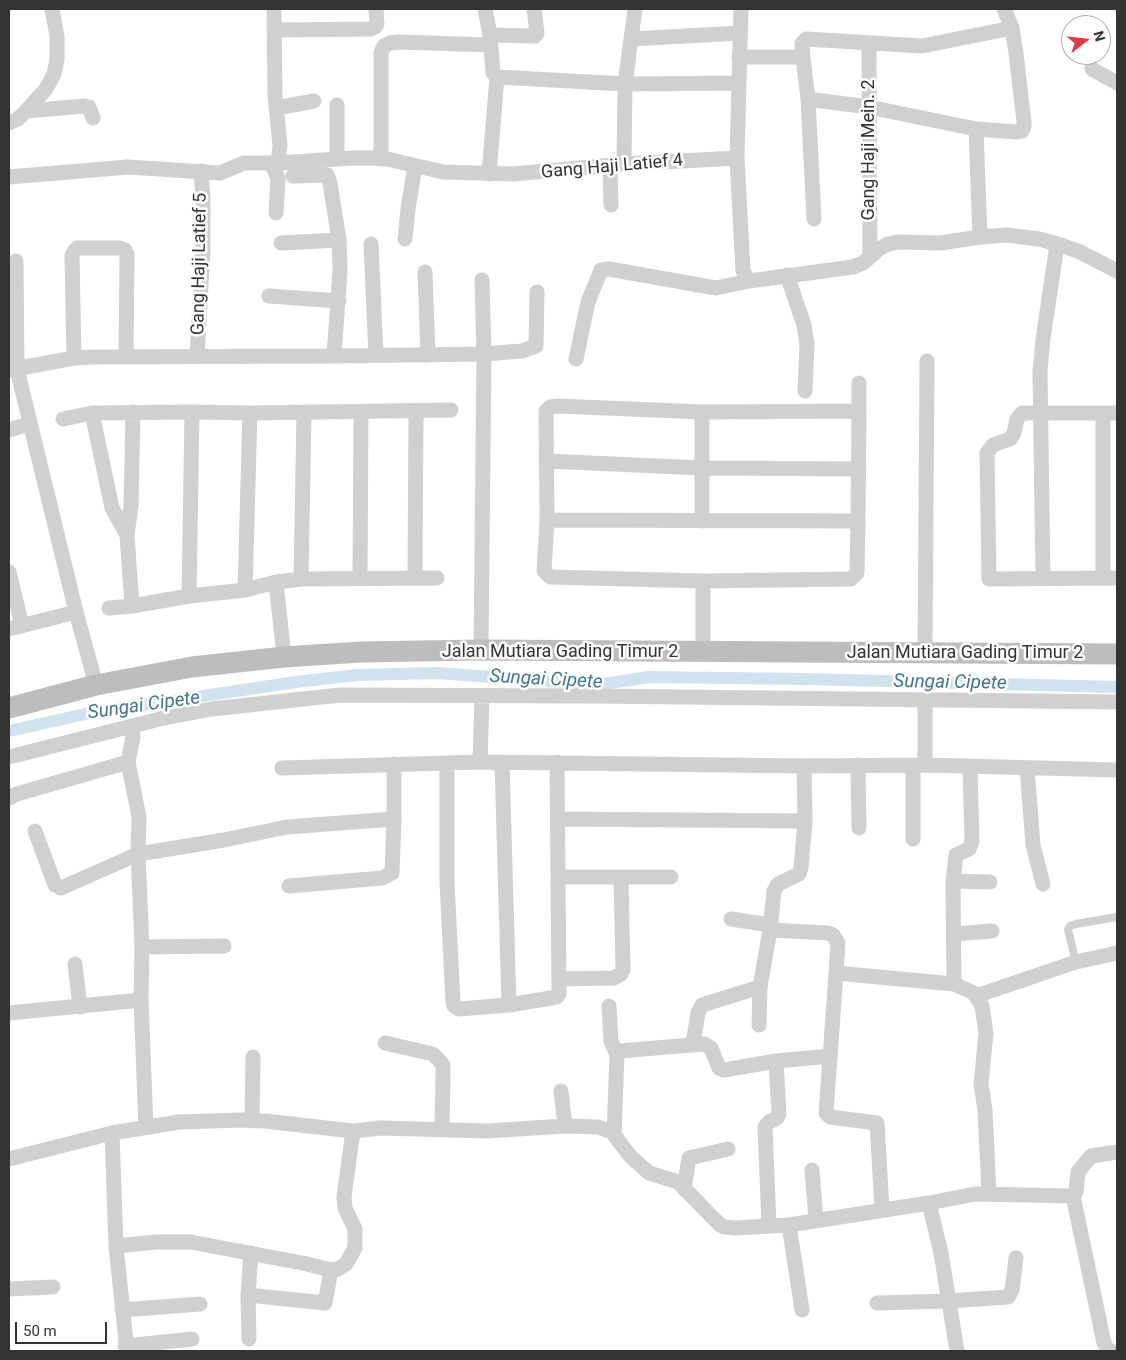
<!DOCTYPE html>
<style>
body{margin:0}
#map{position:relative;width:1126px;height:1360px;overflow:hidden;background:#fff;font-family:Roboto,sans-serif}
canvas{display:block}
.frame{position:absolute;inset:0;border:10px solid #333;pointer-events:none}
.north{position:absolute;left:1061px;top:15px;width:50px;height:50px;box-sizing:border-box;background:#fff;border:1px solid #adadad;border-radius:50%;rotate:74deg;font-size:14px;font-weight:700;line-height:20px;text-align:center;color:#333}
.north::after{content:'';display:block;margin:auto;width:18px;height:22px;background:#e63946;clip-path:polygon(50% 0,100% 100%,50% 72%,0 100%)}
.scale{position:absolute;left:15px;top:1322px;width:92px;height:22px;box-sizing:border-box;border:2px solid #333;border-top:0;padding-left:6px;font-size:15px;line-height:18px;white-space:nowrap;color:#333;-webkit-text-stroke:4px #fff;paint-order:stroke}
</style>
<div id="map">
<canvas width="1126" height="1360"></canvas>
<div class="frame"></div>
<div class="north">N</div>
<div class="scale">50 m</div>
</div>
<script>
const context = document.querySelector('canvas').getContext('2d');
context.lineJoin = 'round';
const toPath = rows => new Path2D(rows.map(r => 'M' + r).join(''));
function stroke(path, color, width, dash) { context.strokeStyle = color; context.lineWidth = width; context.lineCap = dash ? 'butt' : 'round'; context.setLineDash(dash || []); context.stroke(path); }
function drawText(font, color, halo, rows, align = 'center') {
  context.font = font + ' Roboto,sans-serif'; context.lineWidth = 5; context.setLineDash([]); context.textBaseline = 'middle'; context.strokeStyle = halo; context.fillStyle = color; for (const [text, x, y, turn = 0] of rows) {
    context.save(); context.translate(x, y); context.rotate((+turn || 0) * Math.PI / 180); context.textAlign = isNaN(turn) ? turn : align; if (halo) context.strokeText(text, 0, 0); context.fillText(text, 0, 0); context.restore();
  }
}
stroke(toPath([
 [9,731,90,713,296,682,357,675,437,673,597,685,649,677,803,679,1117,687]
]), '#cfe2ee', 12);
stroke(toPath([
 [1076,962,1068,930,1070,926,1076,924,1117,917]
]), '#d0d0d0', 8);
stroke(toPath([
 [274,9,275,95,280,145,278,163,353,158,374,158,387,159,443,172,513,174,624,164,737,158],
 [485,9,490,35,493,73,497,77,625,84,738,83],
 [741,9,737,158,743,271,749,281,853,267,863,263,879,249,888,244,899,242,940,243,980,237,1007,235,1039,239,1061,245,1080,252,1117,271],
 [275,30,370,29,375,27,377,24,376,9],
 [490,35,535,36,537,33,534,9],
 [631,39,740,33],
 [869,43,870,256],
 [739,57,803,57,808,99,814,219],
 [803,57,802,44,806,39,922,46,1012,28],
 [1092,69,1117,83],
 [808,99,869,107,976,129,1017,132,1022,131,1024,126,1024,122,1016,53,1012,28,1004,9],
 [276,108,314,101],
 [26,111,84,106,89,107,93,118],
 [9,123,18,119,26,111,46,89,54,74,57,60,57,36,52,9],
 [976,129,980,237],
 [337,159,337,105],
 [381,159,381,53,384,46,390,43,399,42,490,45],
 [271,163,278,178,276,213],
 [624,164,625,84,635,9],
 [610,166,611,205],
 [489,174,497,77],
 [293,176,327,175,330,183,339,240,340,270,334,356],
 [9,177,128,167,220,173,244,163,278,163],
 [405,239,408,209,415,166],
 [281,243,339,240],
 [371,244,376,355],
 [16,261,17,369,76,612,96,685],
 [425,272,428,355],
 [787,275,804,325,807,344,805,391],
 [269,296,339,301],
 [197,357,203,250,203,199,201,171],
 [74,358,72,255,77,248,120,248,125,250,127,254,126,356],
 [576,359,588,302,601,270,609,269,716,288,749,281],
 [9,370,74,358,94,357,334,356,484,354,522,351,536,346,537,292],
 [859,411,702,412,558,406,550,407,546,411,547,520,544,571,550,577,703,581,851,579,857,573,858,521,859,411,859,383],
 [1103,413,1103,578],
 [1117,413,1022,413,1017,419,1014,433,1010,439,993,445,987,453,989,579,1117,578],
 [63,419,92,413],
 [9,430,29,424],
 [547,461,702,468,859,469],
 [547,520,858,521],
 [702,521,702,412],
 [127,535,131,506,133,412],
 [9,572,22,626],
 [415,578,416,411],
 [301,579,304,412],
 [360,579,361,412],
 [1043,579,1040,372,1043,339,1057,245],
 [703,581,703,653],
 [276,582,284,657],
 [245,590,250,413],
 [189,596,192,412],
 [132,606,127,535,112,508,92,413,192,412,250,413,451,410],
 [109,608,132,606,189,596,245,590,276,582,301,579,437,578],
 [9,629,76,612],
 [481,650,484,354,482,280],
 [925,653,927,361],
 [131,727,133,737,128,762,139,817,138,854,142,947,141,1000,146,1127],
 [9,757,164,718,212,709,340,695,594,696,1117,702],
 [480,762,482,697],
 [447,763,447,883,453,1002,454,1006,459,1009,509,1005,557,997,559,994,557,762],
 [502,763,509,1005],
 [858,765,859,828],
 [925,765,1117,770],
 [282,768,480,762,804,766,925,765,925,701],
 [1027,768,1033,845,1043,884],
 [9,798,17,794,128,762],
 [558,819,805,821],
 [35,831,55,885,61,888,138,854,224,840,287,827,394,819],
 [913,839,913,765],
 [558,877,671,877],
 [953,881,956,855,969,849,972,841,970,767],
 [289,886,382,878,392,873,394,819,394,764],
 [731,919,771,925],
 [770,930,828,933,833,935,838,943,836,973,954,984,972,992,976,996,982,1006,986,1033,981,1084,985,1110,989,1193],
 [954,934,992,931],
 [142,947,224,946],
 [75,964,80,1007],
 [836,973,826,1113,830,1117,877,1123,882,1209],
 [559,979,614,978,621,974,623,970,621,877],
 [954,984,953,881,990,882],
 [976,996,1076,962,1117,953],
 [609,1006,611,1041,617,1055],
 [9,1013,141,1000],
 [759,1025,760,987],
 [385,1043,433,1054,439,1060,443,1065,443,1075,442,1129],
 [693,1044,698,1013,702,1005,760,987,770,930,774,891,778,884,799,874,801,868,805,821,804,766],
 [561,1091,565,1126],
 [252,1121,253,1057],
 [112,1133,116,1246,127,1351],
 [614,1135,617,1055,619,1051,704,1044,711,1048,719,1068,724,1070,776,1061,830,1056],
 [9,1159,112,1133,179,1122,242,1120,265,1121,353,1131,381,1128,487,1131,565,1126,598,1127,612,1132,630,1156,649,1173,675,1181,680,1184,719,1224,724,1227,734,1228,789,1225,929,1203,975,1194,1073,1196,1076,1192,1078,1172,1091,1156,1117,1152],
 [812,1170,816,1220],
 [684,1189,689,1158,728,1149],
 [1073,1196,1104,1343,1107,1349,1111,1351],
 [929,1203,941,1253,957,1351],
 [769,1225,765,1127,769,1122,777,1118,779,1114,776,1061],
 [789,1225,802,1310],
 [116,1246,156,1242,191,1242,307,1264,331,1270,325,1303,248,1295],
 [331,1270,338,1269,346,1264,355,1248,355,1229,345,1208,344,1197,353,1131],
 [9,1289,53,1287],
 [877,1303,948,1301,1008,1297,1012,1290,1016,1258],
 [122,1310,200,1304],
 [249,1339,248,1295,251,1253],
 [125,1346,192,1339]
]), '#d0d0d0', 15);
stroke(toPath([
 [9,708,96,685,192,667,284,657,361,652,481,650,1117,654]
]), '#bdbdbd', 21);
drawText('18px', '#333', '#fff', [
 ["Gang Haji Mein. 2",869,150,-90],
 ["Gang Haji Latief 4",612,167,-5],
 ["Gang Haji Latief 5",200,264,-89],
 ["Jalan Mutiara Gading Timur 2",560,652],
 ["Jalan Mutiara Gading Timur 2",965,653]
]);
drawText('italic 19px', '#3f7597', '#fff', [
 ["Sungai Cipete",546,680,3],
 ["Sungai Cipete",950,683,1],
 ["Sungai Cipete",144,706,-8]
]);
</script>
